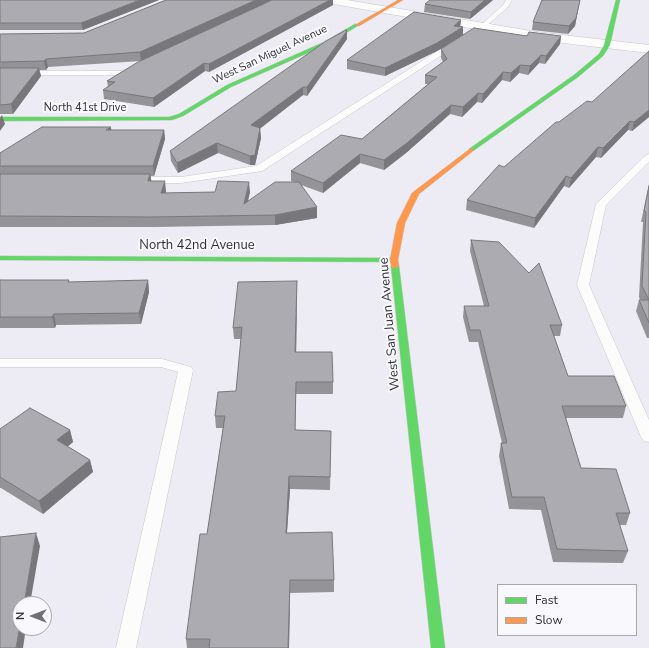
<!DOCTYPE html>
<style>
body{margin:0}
#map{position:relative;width:649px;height:648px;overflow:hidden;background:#edecf4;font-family:"Nunito Sans",sans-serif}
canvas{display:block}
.legend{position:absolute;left:497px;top:584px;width:140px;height:52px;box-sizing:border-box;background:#f8f8fd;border:1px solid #a8a8ad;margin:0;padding:5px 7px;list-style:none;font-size:12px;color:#302f34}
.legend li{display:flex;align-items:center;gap:8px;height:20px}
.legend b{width:20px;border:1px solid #a8a8ad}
.north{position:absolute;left:12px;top:596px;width:40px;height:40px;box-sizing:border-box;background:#f8f8fd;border:1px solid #a8a8ad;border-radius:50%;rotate:270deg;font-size:11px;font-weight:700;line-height:16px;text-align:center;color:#302f34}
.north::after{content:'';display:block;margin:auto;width:14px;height:18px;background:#727177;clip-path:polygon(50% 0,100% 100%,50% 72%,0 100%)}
</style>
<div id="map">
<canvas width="649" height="648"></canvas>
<ul class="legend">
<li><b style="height:5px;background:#63d668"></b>Fast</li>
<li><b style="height:5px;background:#ff974d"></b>Slow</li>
</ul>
<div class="north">N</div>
</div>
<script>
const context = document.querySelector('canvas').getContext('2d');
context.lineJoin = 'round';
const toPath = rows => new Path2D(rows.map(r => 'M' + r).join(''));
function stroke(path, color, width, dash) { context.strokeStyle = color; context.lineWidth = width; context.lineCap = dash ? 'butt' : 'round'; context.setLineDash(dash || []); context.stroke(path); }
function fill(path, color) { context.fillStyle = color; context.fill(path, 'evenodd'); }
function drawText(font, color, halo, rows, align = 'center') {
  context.font = font + ' "Nunito Sans",sans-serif'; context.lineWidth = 4; context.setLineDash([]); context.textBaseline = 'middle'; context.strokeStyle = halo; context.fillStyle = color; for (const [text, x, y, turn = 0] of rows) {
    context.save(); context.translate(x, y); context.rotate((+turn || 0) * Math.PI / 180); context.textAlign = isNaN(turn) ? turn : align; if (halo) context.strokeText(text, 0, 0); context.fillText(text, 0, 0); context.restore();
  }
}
const lane = toPath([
 [506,0,512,0,508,7,485,27,473,35,469,35,469,33,481,25,503,5,506,0],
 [452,42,455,42,459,44,262,171,181,183,134,183,129,180,134,177,181,177,256,166,452,42],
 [137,65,141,67,140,69,123,75,0,75,0,71,122,71,137,65],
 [649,154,649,162,606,205,589,285,649,420,649,442,644,441,641,437,577,285,596,204,646,155,649,154],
 [0,359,162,359,191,367,193,370,136,648,116,648,178,372,161,367,0,367,0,359]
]);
const street = toPath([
 [323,0,347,0,537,32,649,45,649,53,537,40,328,3,323,0]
]);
const fast = toPath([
 [616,0,620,0,610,45,603,56,578,77,473,151,469,151,469,149,574,75,599,54,604,45,616,0],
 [355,24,359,25,328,44,231,87,183,116,172,120,0,121,0,117,169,117,179,114,227,85,324,42,355,24],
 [0,256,394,258,398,260,394,262,0,260,0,256],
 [392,264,395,264,399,266,445,648,431,648,391,266,392,264]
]);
const slow = toPath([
 [398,0,403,0,359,26,355,25,398,0],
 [471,148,474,150,473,151,419,194,405,223,398,260,399,266,395,268,392,268,390,260,397,223,412,193,471,148]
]);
stroke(lane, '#c8c7cd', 1);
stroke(street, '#c8c7cd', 1);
stroke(fast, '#c8c7cd', 1);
stroke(slow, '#c8c7cd', 1);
fill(lane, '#fcfcfd');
fill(street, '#fcfcfd');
fill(fast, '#63d668');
fill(slow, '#ff974d');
fill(toPath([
 [0,0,159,0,83,30,0,30],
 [166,0,333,0,333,5,209,72,205,71,154,107,104,99,103,90,108,86,107,81,141,61,48,67,46,70,39,70,41,76,13,114,0,114,0,34,84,33],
 [493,0,470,19,424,12,425,4],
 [542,0,580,0,575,26,568,34,532,30,533,22],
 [461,20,460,26,463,27,463,35,437,51,385,76,347,69,347,60],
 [347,31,347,39,307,96,303,95,260,128,261,138,255,165,250,165,218,153,178,173,171,161,170,151],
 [527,36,561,36,560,44,545,64,539,63,528,75,519,73,510,82,502,80,482,103,477,102,462,117,450,114,406,153,384,170,360,163,323,193,301,185,317,218,275,225,154,227,0,227,0,153,112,130,164,130,165,139,154,176,151,176,151,181,166,191,166,193,250,192,247,202,294,182,291,181,291,171,362,139,428,84,425,84,425,75,443,62,441,58,441,49],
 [649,117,632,131,628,130,601,158,596,157,569,188,564,186,534,228,466,210,467,200,504,167,559,122],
 [649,184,649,338,647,338,636,311,639,300,640,300,639,297,643,222,641,222],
 [471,240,562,325,560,336,554,336,568,376,626,406,623,418,566,418,581,468,630,513,626,525,619,525,628,551,623,563,553,562,541,510,509,509,499,456,501,443,502,443,478,342,469,342,463,317,464,306,484,306,470,251],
 [0,280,69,280,69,282,148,280,149,292,141,324,56,325,55,328,0,328],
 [297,281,296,352,333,382,333,394,296,394,295,430,331,431,330,490,290,489,287,533,334,580,334,592,290,593,289,648,187,648,186,639,207,534,223,428,216,428,215,416,236,391,241,339,234,339,233,328],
 [0,429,70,430,73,442,67,447,90,460,93,472,43,514,1,488,0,488]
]), '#949398');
fill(toPath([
 [140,0,159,0,83,30,81,23],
 [256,0,272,0,141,61,140,52],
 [330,0,333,0,333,5,209,72,209,64],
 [485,0,493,0,470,19,471,12],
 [580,0,575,26,568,34,569,26],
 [461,20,460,28,463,27,463,35,437,51,385,76,385,68,454,26],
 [347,31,347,39,307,96,307,87],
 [561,36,560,44,545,64,546,56],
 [541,55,539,63,528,75,530,66],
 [46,59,48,67,46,70,44,61],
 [204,63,205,71,154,107,153,98],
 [520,65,519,73,510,82,511,73],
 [39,68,41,76,13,114,11,104],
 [503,72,502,80,482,103,483,94],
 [303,87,303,95,252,135,251,125],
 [478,93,477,102,462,117,463,107],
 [451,105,450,114,406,153,384,170,384,160],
 [649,110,649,117,632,131,634,122],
 [2,115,5,124,0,131,0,118],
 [630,121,628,130,601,158,603,148],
 [111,127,112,136,106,130],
 [260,128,261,138,255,165,250,165,250,156],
 [164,130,165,139,154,176,153,166],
 [217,143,218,153,178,173,177,163],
 [598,147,596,157,569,188,571,178],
 [360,154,360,163,323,193,323,183],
 [150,174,152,184,148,181],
 [566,176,564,186,534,228,535,218],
 [165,181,166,191,162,203,161,193],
 [249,182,250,192,245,215,244,204],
 [317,207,317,218,275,225,275,215],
 [148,280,149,292,141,324,139,313],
 [297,281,297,293,296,364,295,352],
 [54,314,56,325,55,328,52,317],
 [296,382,296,394,295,442,295,430],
 [70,430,73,442,60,453,57,440],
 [90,460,93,472,43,514,39,501],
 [289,476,290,489,286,545,286,533],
 [36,533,40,546,30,604,24,604],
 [290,580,290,593,289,648,288,648],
 [20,625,20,628,26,628,23,648,16,648]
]), '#78787c');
const building = toPath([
 [0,0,140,0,81,23,0,23,0,0],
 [166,0,256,0,140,52,46,59,44,61,0,62,0,34,84,33,166,0],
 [272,0,330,0,209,64,204,63,153,98,103,90,115,82,107,81,138,62,272,0],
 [430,0,485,0,471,12,425,4,430,0],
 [542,0,580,0,576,18,569,26,533,22,542,0],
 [414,12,461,20,454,26,463,27,437,43,385,68,347,60,414,12],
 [474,28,527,36,529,32,561,36,546,56,541,55,530,66,520,65,511,73,503,72,483,94,478,93,463,107,451,105,407,143,384,160,360,154,323,183,291,171,341,135,362,139,437,77,425,75,447,59,441,49,474,28],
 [346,30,347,31,307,87,303,87,251,125,260,128,255,155,250,156,217,143,177,163,170,151,326,41,346,30],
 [649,51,649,110,634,122,630,121,603,148,598,147,571,178,566,176,535,218,467,200,499,165,504,167,556,122,559,122,587,101,592,102,649,51],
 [0,68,39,68,11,104,0,105,0,68],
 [42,127,111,127,106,130,164,130,153,166,0,166,0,153,42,127],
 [0,174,150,174,148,181,165,181,161,193,215,192,218,181,249,182,244,204,275,182,299,182,317,207,275,215,153,217,0,216,0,174],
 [649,186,649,323,639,300,649,300,642,286,646,212,644,211,649,186],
 [471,240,499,242,529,273,539,263,562,325,550,325,568,376,614,376,626,406,562,406,581,468,616,469,630,513,616,513,628,551,557,549,544,497,512,497,501,443,507,443,480,330,470,330,464,306,489,306,471,240],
 [0,280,69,280,68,282,148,280,139,313,54,314,52,317,0,317,0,280],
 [297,281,295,352,332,352,333,382,296,382,295,430,331,431,330,477,289,476,286,533,332,532,334,580,290,580,288,648,209,648,210,639,186,639,200,534,207,534,225,416,215,416,218,392,236,391,242,327,233,328,238,282,297,281],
 [30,408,70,430,57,440,90,460,39,501,0,477,0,429,30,408],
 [36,533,24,604,20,604,20,625,16,648,0,648,0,537,36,533]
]);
fill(building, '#acabb1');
stroke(building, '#78787c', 1);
drawText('11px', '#302f34', '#f8f8fd', [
 ["West San Miguel Avenue",270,55,-25],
 ["North 41st Drive",85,108]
]);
drawText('13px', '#302f34', '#f8f8fd', [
 ["North 42nd Avenue",197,246],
 ["West San Juan Avenue",390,324,-95]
]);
</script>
